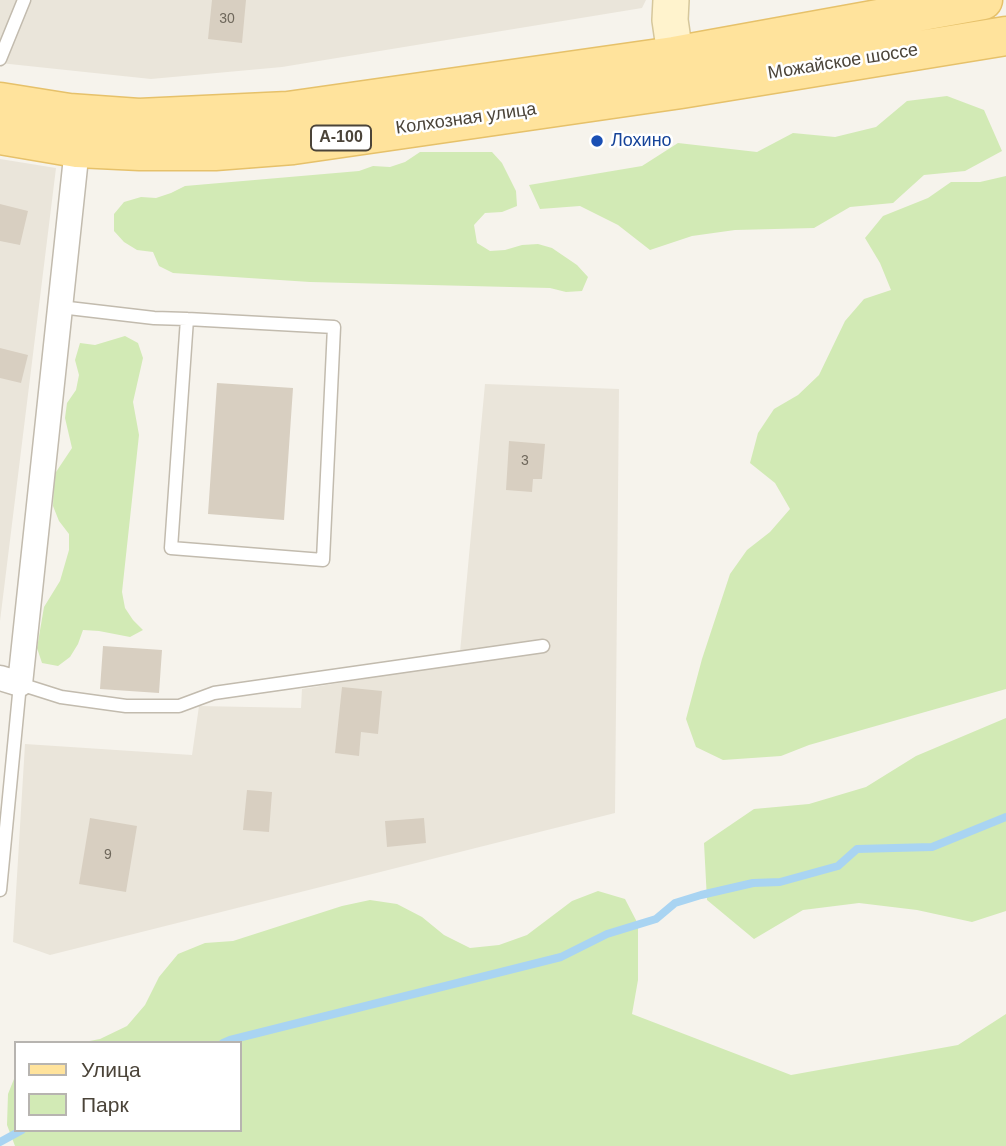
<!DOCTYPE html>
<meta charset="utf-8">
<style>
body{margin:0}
#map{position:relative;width:1006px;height:1146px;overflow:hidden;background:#f6f3ec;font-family:Helvetica,sans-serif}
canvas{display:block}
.legend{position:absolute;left:14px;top:1041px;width:228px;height:91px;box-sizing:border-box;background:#fff;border:2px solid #b7b4b0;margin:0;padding:9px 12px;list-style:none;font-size:21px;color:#4b4439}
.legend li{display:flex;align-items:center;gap:14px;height:35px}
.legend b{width:35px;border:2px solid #b7b4b0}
</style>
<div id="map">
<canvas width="1006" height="1146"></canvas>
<ul class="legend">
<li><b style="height:9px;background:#ffe39c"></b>Улица</li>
<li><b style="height:19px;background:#d2eab5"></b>Парк</li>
</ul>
</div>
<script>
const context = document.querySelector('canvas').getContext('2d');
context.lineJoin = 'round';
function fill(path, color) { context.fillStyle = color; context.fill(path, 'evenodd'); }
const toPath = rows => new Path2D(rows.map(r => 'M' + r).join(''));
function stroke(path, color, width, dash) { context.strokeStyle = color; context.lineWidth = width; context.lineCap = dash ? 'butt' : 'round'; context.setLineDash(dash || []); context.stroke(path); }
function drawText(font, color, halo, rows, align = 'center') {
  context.font = font + ' Helvetica,sans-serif'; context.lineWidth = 5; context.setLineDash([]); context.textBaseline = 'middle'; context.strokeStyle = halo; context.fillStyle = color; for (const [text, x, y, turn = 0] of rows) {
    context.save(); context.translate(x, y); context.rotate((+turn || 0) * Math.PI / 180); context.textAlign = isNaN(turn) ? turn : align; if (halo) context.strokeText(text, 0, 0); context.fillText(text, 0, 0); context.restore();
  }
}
fill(toPath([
 [0,0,646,0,642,8,282,67,151,79,0,63],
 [0,159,56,168,0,621],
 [485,384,619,389,615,813,50,955,13,942,25,744,192,755,199,706,301,708,302,689,459,663]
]), '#eae5da');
fill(toPath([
 [947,96,984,110,1002,151,965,171,924,175,893,203,850,207,814,228,735,230,692,236,650,250,618,225,580,206,540,209,529,185,642,166,678,143,757,152,793,133,835,137,876,127,907,101],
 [420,152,492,152,502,163,516,191,517,206,502,212,485,213,474,225,477,243,490,251,505,250,522,245,538,244,552,248,577,265,588,277,582,291,566,292,550,288,310,282,173,273,159,266,153,252,137,250,124,242,114,231,114,214,124,202,141,197,156,198,171,193,185,186,359,171,373,166,390,167,405,162],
 [1006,176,1006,689,809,745,781,756,723,760,696,747,686,719,702,659,730,574,747,550,770,532,790,509,775,483,750,463,758,433,774,409,798,395,819,375,845,321,864,299,891,290,880,263,865,238,883,216,928,198,951,182,980,182],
 [125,336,138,343,143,358,133,402,139,435,122,592,125,608,133,620,143,630,130,637,99,631,83,630,78,644,70,657,58,666,42,663,37,648,44,607,60,581,69,550,69,534,59,521,53,506,54,475,72,448,65,418,67,403,76,390,79,375,75,360,80,343,95,345],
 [1006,718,1006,911,972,922,917,910,859,903,803,910,754,939,707,900,704,843,754,809,809,804,866,787,916,756],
 [598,891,625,899,638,924,638,980,632,1014,791,1075,958,1045,1006,1014,1006,1146,15,1146,7,1125,8,1094,16,1074,16,1130,240,1130,240,1043,79,1043,100,1039,127,1026,145,1005,159,977,178,954,205,943,233,941,342,906,370,900,397,904,422,917,444,935,470,948,499,945,527,935,572,901]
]), '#d2eab5');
stroke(toPath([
 [223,1043,230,1040,561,957,607,934,656,919,675,903,701,895,753,883,780,882,838,866,857,849,932,847,1006,817],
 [0,1142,22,1130]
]), '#a9d4f2', 8);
fill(toPath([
 [212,0,246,0,242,43,208,39],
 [0,204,28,211,20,245,0,241],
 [0,348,28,355,21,383,0,378],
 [217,383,293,388,284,520,208,514],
 [509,441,545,444,542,479,533,479,532,492,506,490],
 [103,646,162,650,159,693,100,689],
 [342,687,382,691,378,734,361,732,359,756,335,753],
 [247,790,272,792,269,832,243,830],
 [90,818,137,826,126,892,79,884],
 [424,818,426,843,387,847,385,821]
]), '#d8cfc1');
const lane = toPath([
 [0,59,24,0],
 [60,307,154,318,187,319,334,327,323,560,171,548,187,319],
 [0,890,20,684,61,697,126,706,179,706,214,693,543,646]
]);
const street = toPath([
 [0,678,20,684,77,148]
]);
const secondary = toPath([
 [671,0,670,20,679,82]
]);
const primary = toPath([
 [0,102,69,113,139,118,288,111,674,56,983,0],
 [0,135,77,148,140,151,215,151,293,145,681,89,1006,36]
]);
stroke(lane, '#c2bbae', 15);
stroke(street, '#c2bbae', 27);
stroke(secondary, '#d6c79b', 38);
stroke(primary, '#e6c16a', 41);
stroke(lane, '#fff', 12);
stroke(street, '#fff', 24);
stroke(secondary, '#fff3cd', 35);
stroke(primary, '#ffe39c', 38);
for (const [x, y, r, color] of [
 [597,141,7,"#1a4fb4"]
]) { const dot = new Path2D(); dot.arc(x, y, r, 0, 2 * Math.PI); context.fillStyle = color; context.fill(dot); stroke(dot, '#fff', 2.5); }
drawText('14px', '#6e675b', null, [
 ["30",227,19],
 ["3",525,461],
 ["9",108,855]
]);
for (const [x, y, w] of [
 [341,138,60]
]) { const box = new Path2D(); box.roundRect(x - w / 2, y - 12.5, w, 25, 5); context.fillStyle = '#fff'; context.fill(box); stroke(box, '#4b4439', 2); }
drawText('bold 16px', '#4b4439', null, [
 ["А-100",341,138]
]);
drawText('18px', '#4b4439', '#fff', [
 ["Можайское шоссе",843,62,-9],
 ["Колхозная улица",466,119,-8]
]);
drawText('18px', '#164399', '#fff', [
 ["Лохино",611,141]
], 'left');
</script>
